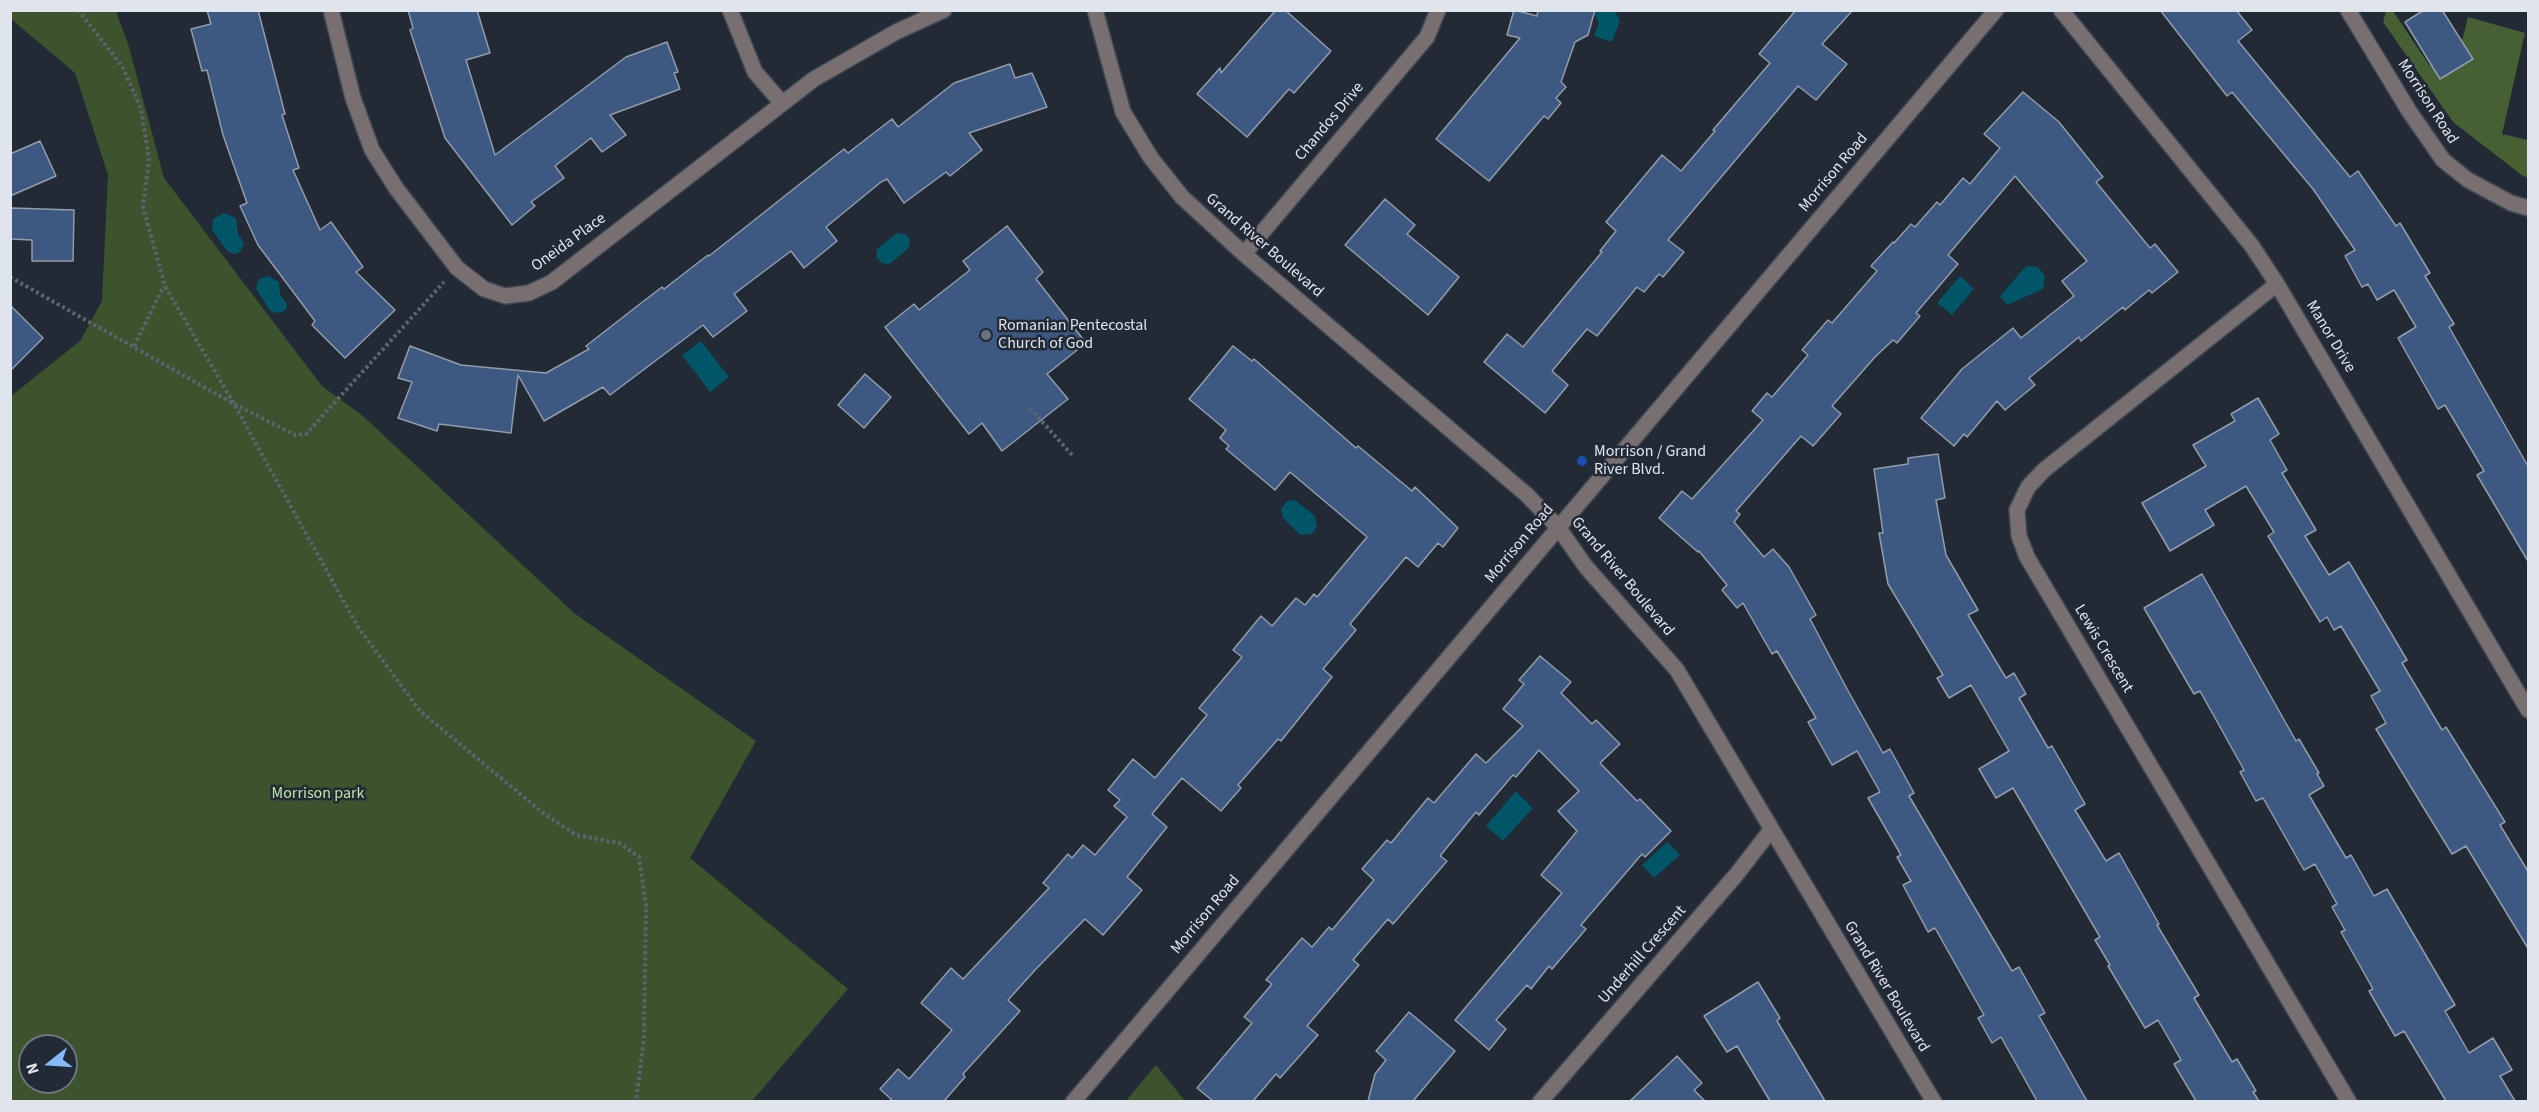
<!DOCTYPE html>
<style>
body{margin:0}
#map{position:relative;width:2539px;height:1112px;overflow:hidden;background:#222a36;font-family:"Source Sans 3",sans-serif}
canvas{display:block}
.frame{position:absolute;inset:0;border:12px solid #e0e5ed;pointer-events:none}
.north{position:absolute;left:18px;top:1034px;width:60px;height:60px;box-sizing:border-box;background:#222a36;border:2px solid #6e757f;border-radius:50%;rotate:253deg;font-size:16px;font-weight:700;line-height:24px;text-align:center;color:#e0e5ed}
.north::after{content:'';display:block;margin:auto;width:21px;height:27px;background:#85bbfb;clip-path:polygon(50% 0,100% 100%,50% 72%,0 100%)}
</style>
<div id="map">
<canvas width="2539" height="1112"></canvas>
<div class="frame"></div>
<div class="north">N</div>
</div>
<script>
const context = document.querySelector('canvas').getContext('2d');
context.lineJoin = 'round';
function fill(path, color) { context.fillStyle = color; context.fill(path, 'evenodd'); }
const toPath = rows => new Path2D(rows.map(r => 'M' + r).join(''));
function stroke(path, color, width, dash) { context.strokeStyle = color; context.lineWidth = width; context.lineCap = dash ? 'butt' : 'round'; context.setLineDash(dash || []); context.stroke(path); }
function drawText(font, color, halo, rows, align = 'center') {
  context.font = font + ' "Source Sans 3",sans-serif'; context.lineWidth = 5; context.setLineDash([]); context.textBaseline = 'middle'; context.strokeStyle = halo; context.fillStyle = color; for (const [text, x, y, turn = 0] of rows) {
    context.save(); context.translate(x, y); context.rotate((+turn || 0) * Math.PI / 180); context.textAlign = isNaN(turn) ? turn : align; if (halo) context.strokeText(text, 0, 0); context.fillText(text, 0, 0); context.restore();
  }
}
fill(toPath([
 [10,11,116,11,129,47,164,178,322,386,363,416,574,613,756,741,690,858,848,989,752,1101,11,1101,11,396,80,341,102,301,108,175,75,73,11,19],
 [30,1046,66,1046,66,1082,30,1082],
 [1156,1065,1185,1101,1125,1102]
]), '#3d532e');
fill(toPath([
 [2386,11,2393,11,2429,65,2462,41,2468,17,2525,33,2502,134,2528,140,2528,178,2523,176,2453,122,2383,22]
]), '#466033');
fill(toPath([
 [1593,11,1615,11,1620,21,1612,42,1594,36,1599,23],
 [224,213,236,218,238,234,244,243,240,252,234,254,227,251,212,230,213,219],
 [897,233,905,234,910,239,909,248,888,265,882,263,876,257,877,249],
 [2026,266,2038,267,2045,276,2043,289,2007,305,2000,296],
 [268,276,279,282,280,294,287,304,287,308,281,313,272,312,268,308,256,288,259,279],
 [1960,276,1974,289,1952,315,1937,303],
 [701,341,729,377,710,392,682,355],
 [1295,500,1315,516,1317,527,1312,534,1300,535,1283,518,1281,509,1287,501],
 [1516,791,1533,808,1503,841,1486,826],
 [1667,842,1680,855,1654,878,1642,865]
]), '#005567');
const building = toPath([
 [207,10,258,10,285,114,282,115,299,168,293,170,320,230,331,222,363,267,356,272,395,310,345,358,312,325,315,321,258,245,240,206,247,203,223,135,207,70,202,71,191,29,211,24,207,10],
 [408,10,477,10,490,53,466,60,495,155,626,57,667,42,678,72,674,73,680,89,610,115,626,135,602,152,591,138,555,166,564,178,531,202,535,206,512,225,445,138,410,30,413,28,408,10],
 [1276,10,1285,10,1331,51,1294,93,1289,89,1247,137,1197,94,1220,68,1221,73,1276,10],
 [1514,10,1537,16,1538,10,1595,10,1588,35,1575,42,1561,82,1566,87,1556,98,1561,103,1548,119,1544,116,1489,181,1436,139,1520,38,1507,35,1514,10],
 [1796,10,1853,10,1822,44,1847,64,1816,100,1798,86,1668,240,1684,252,1663,277,1659,274,1644,292,1637,287,1597,336,1587,329,1552,371,1568,385,1545,413,1484,362,1507,334,1523,347,1602,252,1600,251,1616,231,1606,222,1662,155,1681,171,1715,131,1713,130,1770,63,1759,54,1796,10],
 [2160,10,2236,10,2252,30,2238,41,2350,177,2358,171,2396,226,2400,223,2430,273,2425,276,2454,324,2449,327,2529,468,2529,563,2477,475,2484,471,2445,405,2438,409,2398,338,2416,327,2394,290,2377,300,2368,284,2362,287,2345,256,2355,250,2313,189,2232,92,2227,96,2160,10],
 [2424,10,2442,10,2473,59,2440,79,2405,22,2424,10],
 [1010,64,1015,78,1032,73,1047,107,969,133,982,150,950,176,946,172,904,203,887,179,881,182,826,227,837,241,804,268,791,251,734,294,747,311,713,337,703,325,610,395,603,387,544,421,518,375,511,433,439,424,437,431,398,418,412,382,398,378,410,346,461,365,546,373,589,349,586,346,636,307,662,287,664,289,708,255,709,256,844,149,848,153,892,119,898,127,954,83,1010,64],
 [2023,92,2059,122,2103,177,2096,182,2150,248,2155,244,2178,272,2152,293,2149,290,2125,310,2123,307,2081,341,2079,337,2029,378,2035,385,2005,410,1997,401,1967,437,1964,434,1954,446,1921,418,1962,369,2013,328,2021,338,2074,296,2062,281,2087,261,2015,176,1948,255,1958,264,1916,313,1920,316,1897,343,1893,340,1875,357,1832,406,1841,414,1813,446,1801,436,1736,511,1740,514,1734,522,1764,557,1773,549,1789,567,1816,615,1810,619,1847,689,1883,753,1890,749,1914,793,1909,796,2012,971,2019,967,2045,1013,2039,1016,2087,1101,2037,1101,2001,1037,1992,1043,1978,1018,1984,1015,1935,928,1928,932,1903,885,1911,881,1897,857,1901,855,1868,798,1880,792,1857,751,1832,765,1808,722,1816,718,1777,651,1772,654,1743,603,1737,608,1722,590,1727,585,1699,551,1698,552,1659,518,1682,491,1692,499,1763,420,1752,411,1767,393,1772,397,1808,355,1802,350,1828,320,1832,323,1877,271,1871,266,1893,242,1894,243,1911,224,1915,227,1937,202,1940,205,1963,178,1970,184,2000,148,1984,134,2023,92],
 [40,141,56,176,10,196,10,154,40,141],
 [1385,199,1415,225,1407,234,1459,277,1428,315,1345,245,1385,199],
 [11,208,74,210,73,261,32,261,32,240,11,239,11,208],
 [1007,226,1043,272,1036,279,1086,343,1047,374,1068,399,1002,451,982,423,969,434,885,327,914,304,919,310,970,270,963,261,1007,226],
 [10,305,43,338,10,371,10,305],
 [1233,346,1252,361,1254,359,1356,448,1358,446,1412,491,1415,487,1458,528,1443,547,1438,543,1418,567,1406,557,1350,624,1356,630,1323,669,1332,677,1281,741,1278,739,1238,785,1241,788,1221,811,1182,778,1152,814,1167,827,1127,877,1142,890,1103,935,1085,919,1036,969,1008,1000,1020,1011,963,1074,965,1077,944,1101,890,1101,892,1100,880,1089,898,1069,909,1079,952,1030,921,1003,951,968,963,979,1049,888,1043,883,1068,854,1072,858,1083,845,1095,855,1127,817,1114,806,1120,800,1108,790,1133,759,1155,778,1207,715,1199,708,1242,657,1233,650,1261,616,1272,626,1296,598,1305,605,1314,594,1317,597,1367,537,1290,472,1275,490,1226,449,1229,446,1220,438,1226,430,1189,399,1233,346],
 [865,374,891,397,864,428,838,405,865,374],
 [2258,398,2279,434,2270,440,2287,470,2282,473,2316,530,2305,536,2329,575,2349,562,2407,660,2402,663,2442,730,2446,727,2505,822,2500,825,2529,873,2529,950,2466,846,2452,854,2414,792,2376,729,2386,723,2371,696,2380,691,2341,626,2334,630,2327,617,2320,622,2268,536,2274,532,2246,486,2205,510,2214,525,2170,551,2142,503,2206,466,2193,445,2235,421,2231,414,2258,398],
 [1938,454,1945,498,1936,500,1946,555,1978,610,1968,615,2006,678,2014,673,2026,694,2019,698,2048,748,2052,746,2085,804,2075,810,2106,861,2119,853,2159,924,2157,925,2199,995,2194,998,2232,1062,2237,1059,2256,1091,2253,1092,2259,1101,2196,1101,2174,1064,2181,1060,2158,1020,2145,1028,2108,966,2110,965,2095,940,2100,937,2013,788,1996,798,1979,769,2009,751,1971,685,1949,698,1937,678,1943,675,1888,584,1879,533,1883,533,1874,469,1908,464,1908,458,1938,454],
 [2202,574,2296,741,2299,739,2319,773,2317,774,2324,786,2309,795,2346,858,2351,855,2374,896,2387,889,2455,1005,2445,1011,2469,1053,2493,1038,2512,1070,2500,1076,2515,1101,2446,1101,2404,1031,2395,1036,2369,991,2373,989,2341,932,2345,930,2332,907,2337,904,2315,864,2304,870,2263,798,2256,801,2240,772,2244,770,2200,691,2194,694,2144,608,2202,574],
 [1540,656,1571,682,1561,693,1592,724,1596,720,1620,744,1600,763,1637,801,1640,799,1671,831,1645,857,1642,854,1581,925,1586,929,1552,969,1549,966,1531,989,1527,985,1496,1020,1506,1029,1489,1050,1455,1020,1562,893,1541,875,1577,831,1558,811,1579,791,1539,750,1516,777,1513,775,1479,815,1476,812,1440,856,1447,861,1393,924,1388,919,1353,960,1359,965,1307,1026,1318,1035,1280,1078,1276,1074,1253,1101,1213,1101,1197,1088,1252,1023,1244,1017,1272,984,1266,980,1302,938,1312,947,1329,927,1332,930,1374,880,1362,869,1387,840,1391,843,1428,798,1434,803,1476,754,1486,763,1523,726,1503,709,1524,684,1519,680,1540,656],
 [1758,982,1780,1018,1777,1021,1825,1101,1770,1101,1737,1046,1727,1052,1704,1016,1758,982],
 [1409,1012,1455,1051,1413,1101,1368,1101,1375,1074,1386,1060,1376,1051,1409,1012],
 [1677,1056,1702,1083,1694,1090,1705,1101,1630,1101,1677,1056]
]);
fill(building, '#3d5982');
stroke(building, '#929cab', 1.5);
const minor = toPath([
 [331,10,353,98,372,150,396,188,457,268,484,289,505,296,529,293,552,282,814,79,896,32,944,10],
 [730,10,755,72,781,102],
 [1095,10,1123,112,1151,158,1182,197,1244,254,1527,495,1558,527,1586,567,1677,670,1934,1102],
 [2061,10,2252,246,2277,284,2528,710],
 [2348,10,2409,111,2443,160,2468,180,2511,203,2528,208],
 [1244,254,1427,37,1438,10],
 [2277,284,2044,470,2028,487,2017,510,2019,536,2027,557,2349,1102],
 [1073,1102,1996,10],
 [1540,1102,1736,875,1771,830]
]);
stroke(minor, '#404853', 18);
stroke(toPath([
 [78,10,122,66,141,108,149,160,143,207,165,286,234,404,358,627,420,711,543,813,576,835,619,843,639,857,646,906,644,1038,636,1102],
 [10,277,234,404,295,435,306,434,444,282],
 [134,346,164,286],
 [1030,408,1073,456]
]), '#5d646f', 4, [3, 3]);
stroke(minor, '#786f71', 15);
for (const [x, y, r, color] of [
 [986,335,6,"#6b7280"],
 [1582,461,6,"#1a4fb4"]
]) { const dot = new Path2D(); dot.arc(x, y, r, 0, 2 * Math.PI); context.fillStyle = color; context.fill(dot); stroke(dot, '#222a36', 2); }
drawText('16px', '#e0e5ed', '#222a36', [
 ["Morrison Road",2427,102,57],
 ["Chandos Drive",1330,122,-50],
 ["Morrison Road",1834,173,-50],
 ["Oneida Place",569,243,-36],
 ["Grand River Boulevard",1264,246,41],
 ["Manor Drive",2330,337,59],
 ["Morrison Road",1520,544,-50],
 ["Grand River Boulevard",1622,577,50],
 ["Lewis Crescent",2103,649,59],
 ["Morrison Road",1206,915,-50],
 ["Underhill Crescent",1643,955,-49],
 ["Grand River Boulevard",1886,987,59]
]);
drawText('16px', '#e0e5ed', '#222a36', [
 ["Romanian Pentecostal",998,326],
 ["Church of God",998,344],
 ["Morrison / Grand",1594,452],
 ["River Blvd.",1594,470]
], 'left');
drawText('16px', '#bde8a0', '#222a36', [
 ["Morrison park",318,794]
]);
</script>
